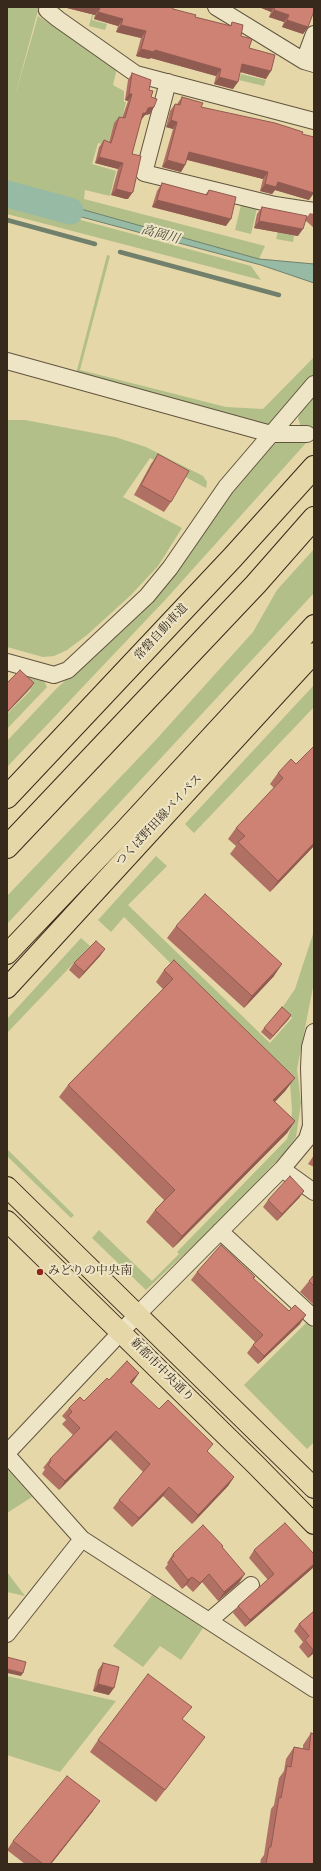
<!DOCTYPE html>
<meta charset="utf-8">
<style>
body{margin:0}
#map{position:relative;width:321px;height:1871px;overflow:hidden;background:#e5d7a7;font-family:"Sorts Mill Goudy",serif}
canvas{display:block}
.frame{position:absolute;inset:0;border:8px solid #37291c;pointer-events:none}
</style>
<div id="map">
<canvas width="321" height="1871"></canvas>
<div class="frame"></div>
</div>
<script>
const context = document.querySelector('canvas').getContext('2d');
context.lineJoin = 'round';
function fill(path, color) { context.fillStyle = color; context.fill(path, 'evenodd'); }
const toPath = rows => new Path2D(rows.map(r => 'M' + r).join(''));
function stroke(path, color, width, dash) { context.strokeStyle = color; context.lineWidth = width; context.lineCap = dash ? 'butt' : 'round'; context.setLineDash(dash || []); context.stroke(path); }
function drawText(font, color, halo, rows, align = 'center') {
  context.font = font + ' "Sorts Mill Goudy","Noto Serif JP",serif'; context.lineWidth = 4; context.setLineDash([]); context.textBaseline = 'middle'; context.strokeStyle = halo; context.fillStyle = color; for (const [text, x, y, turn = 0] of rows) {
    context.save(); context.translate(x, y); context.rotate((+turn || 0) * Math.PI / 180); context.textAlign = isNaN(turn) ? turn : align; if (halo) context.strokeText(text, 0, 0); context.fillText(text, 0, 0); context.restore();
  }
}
fill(toPath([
 [7,7,39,7,14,99,38,16,117,68,113,85,124,91,124,102,126,102,122,118,134,128,114,123,108,143,109,145,98,143,92,164,116,171,110,196,85,190,84,199,265,246,259,259,7,189],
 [94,7,96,7,92,20,107,24,105,30,89,26],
 [241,74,266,80,264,86,239,80],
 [7,200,251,266,261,280,7,214],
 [241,205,257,208,251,234,235,230],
 [279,228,295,230,293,242,276,239],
 [107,255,110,256,80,370,226,407,263,409,314,357,314,375,268,427,76,374],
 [314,393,314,431,302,430,298,418,304,405],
 [7,420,25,420,115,437,146,447,203,476,207,482,206,488,150,458,123,497,182,528,158,566,131,595,87,635,67,650,54,656,43,657,7,647],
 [275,443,306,443,166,599,7,767,7,741,57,688,116,637,159,594,266,446],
 [314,549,314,593,7,924,7,896,153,743,253,632,277,590],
 [16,673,43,679,47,687,7,729,7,714,31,690],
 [314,685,314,707,194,833,185,824],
 [156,856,167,866,128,905,270,1043,292,1018,282,1008,295,989,314,931,314,982,297,1069,301,1103,296,1137,285,1152,219,1222,146,1290,92,1238,99,1230,152,1281,179,1254,177,1252,287,1139,291,1127,292,1110,290,1082,124,917,111,932,98,920],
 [81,938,90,946,7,1033,7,1019],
 [7,1149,74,1215,71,1218,7,1156],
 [307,1322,314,1329,314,1442,307,1449,244,1385],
 [7,1469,32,1497,7,1513],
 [7,1572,25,1596,7,1592],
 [152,1595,203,1628,181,1660,160,1646,143,1667,113,1646],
 [7,1676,116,1701,60,1772,7,1755]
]), '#b2bf89');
const water = toPath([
 [38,197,259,259,314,264,314,283,261,265,33,204,38,197]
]);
fill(water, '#96baa3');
stroke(water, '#70806d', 1);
stroke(toPath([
 [7,220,95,244],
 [120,252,279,295]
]), '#70806d', 4.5);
stroke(toPath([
 [7,194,70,211]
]), '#96baa3', 27);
const minor = toPath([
 [48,7,47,10,58,19,136,74,314,121],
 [216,7,304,61,314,64],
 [304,61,314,34],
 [168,82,144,173,275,205,314,211],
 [7,361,271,434,307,434],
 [7,662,54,675,68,670,147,596,170,568,226,487,314,384],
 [282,1169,314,1192],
 [220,1231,314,1318],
 [7,1453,137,1315,282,1169,307,1139,311,1126,309,1068,310,1047,314,1032],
 [7,1455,82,1539],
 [209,1621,251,1585],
 [7,1634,82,1539,314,1689]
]);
const major = toPath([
 [7,954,121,834,314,625],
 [7,988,314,653],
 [7,1187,314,1488],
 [7,1221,256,1465,314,1524]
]);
const highway = toPath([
 [7,797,233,557,314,467],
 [7,847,256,584,314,518]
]);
stroke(minor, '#62543f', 18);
stroke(major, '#37291c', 22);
stroke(highway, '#37291c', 24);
stroke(minor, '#eee5c6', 16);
stroke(major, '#e5d7a7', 20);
stroke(highway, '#e5d7a7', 22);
fill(toPath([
 [67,7,173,7,173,9,195,17,230,26,232,22,241,36,249,48,266,79,240,72,233,89,214,84,216,76,151,58,149,59,136,56,141,38,116,32,118,26,94,19,95,15,67,8],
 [259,7,314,7,308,27,303,34,282,27,284,22,269,17,271,12],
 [132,73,149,90,154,107,150,114,145,115,141,120,132,154,128,199,126,199,111,195,118,169,95,163,99,147,104,140,109,142,114,123,119,117,122,118,128,101,125,100,128,80],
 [182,97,201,107,302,134,309,200,275,190,272,194,260,191,263,179,187,160,185,165,181,172,162,167,173,129,166,127,170,111,175,104,177,104],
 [162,183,205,195,209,190,226,226,152,207,157,191],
 [262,207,298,236,254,228,257,214],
 [310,213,314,214,314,228,305,220],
 [158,454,171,502,164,512,134,495,151,464],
 [314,746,314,846,270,892,230,854,236,846,228,839,236,828,274,788,270,784,278,773,296,764],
 [176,926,274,976,244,1008,167,938],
 [105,949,100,956,79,979,69,970,74,963],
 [164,970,286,1090,275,1102,295,1121,287,1133,173,1248,146,1222,155,1210,164,1200,59,1097,68,1085,163,989,156,982],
 [291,1015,270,1040,261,1032,264,1028],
 [314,1155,314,1167,308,1164],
 [304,1191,299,1198,277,1221,263,1207,268,1200],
 [197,1272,253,1279,300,1324,258,1364,247,1353,255,1342,191,1280],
 [314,1275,314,1305,300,1292,309,1281],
 [139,1373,131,1384,159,1409,208,1452,234,1477,228,1486,192,1524,163,1496,132,1527,113,1508,119,1500,143,1472,110,1439,59,1490,42,1474,45,1469,43,1468,50,1459,73,1435,62,1424,66,1420,62,1416,69,1408,84,1401,109,1380],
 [223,1546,222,1548,239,1583,218,1601,202,1582,193,1592,186,1585,182,1589,165,1568,168,1564,167,1563,173,1554],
 [254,1550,314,1554,314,1567,245,1627,233,1613,238,1606,268,1580,249,1558],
 [314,1611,314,1653,308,1658,299,1647,303,1642,294,1631,299,1624],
 [103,1663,109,1695,93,1691,98,1670],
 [182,1720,205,1737,156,1802,90,1752,98,1740],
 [311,1733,314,1864,260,1864,261,1859,264,1855,271,1809,274,1805,279,1778,284,1771,286,1759,294,1747,303,1749,303,1745],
 [93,1811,51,1864,25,1864,7,1850,13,1841]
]), '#b17064');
fill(toPath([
 [68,7,96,7,100,8,95,15,67,8],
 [259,7,274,7,271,12],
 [274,10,289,15,284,22,269,17],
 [98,12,123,19,118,26,94,19],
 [287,20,308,27,303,34,282,27],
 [121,25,146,31,141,38,116,32],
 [141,49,155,50,221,69,216,76,151,58,149,59,136,56],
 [242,64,271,71,266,79,237,71],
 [219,77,238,82,233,89,214,84],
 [129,94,132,94,128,101,125,100],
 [154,107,150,114,145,115,141,120,143,113,148,108],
 [171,120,177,122,173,129,166,127],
 [189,152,268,172,263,179,184,159],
 [99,157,123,163,118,169,95,163],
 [167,160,185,165,181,172,162,167],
 [278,182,314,193,309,200,275,190,272,194,260,191,265,184],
 [116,189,133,192,128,199,126,199,111,195],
 [157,200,231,219,226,226,152,207],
 [259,221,303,229,298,236,254,228],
 [34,683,29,690,7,713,7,712],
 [314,843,314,846,270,892,278,881],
 [105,949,100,956,79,979,84,972],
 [282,964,274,976,244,1008,252,996],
 [291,1015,289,1019,270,1040,273,1036],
 [295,1078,286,1090,265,1112,273,1100],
 [295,1121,287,1133,173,1248,182,1236],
 [304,1191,299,1198,277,1221,282,1214],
 [306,1315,300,1324,258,1364,264,1356],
 [139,1373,133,1382,124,1391,130,1382],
 [116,1431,110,1439,59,1490,65,1481],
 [234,1477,228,1486,192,1524,198,1515],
 [169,1487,163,1496,132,1527,139,1518],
 [314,1564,314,1567,245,1627,250,1620],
 [209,1574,202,1582,193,1592,200,1583],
 [245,1574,239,1583,218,1601,224,1592],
 [192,1577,186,1585,182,1589,188,1580],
 [314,1649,314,1653,308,1658,313,1650],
 [7,1669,23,1673,21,1676,7,1673],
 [98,1684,114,1688,109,1695,93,1691],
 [100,1801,93,1811,51,1864,50,1864]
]), '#905b51');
const building = toPath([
 [96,7,173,7,173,9,196,15,195,17,231,26,232,22,243,25,241,36,252,39,249,48,275,55,271,71,242,64,238,82,219,77,221,69,155,50,154,52,141,49,146,31,121,25,123,19,98,12,100,8,96,7],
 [275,7,314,7,314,11,308,27,287,20,289,15,274,10,275,7],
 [132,73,151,80,149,90,153,91,151,97,157,99,154,107,148,108,146,113,143,113,132,154,141,156,133,192,131,193,116,189,123,163,99,157,104,140,111,143,119,117,125,118,132,94,129,94,132,73],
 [182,97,203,103,201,107,275,123,303,132,302,134,314,137,314,193,278,182,276,187,265,184,268,172,189,152,185,165,167,160,177,122,171,120,175,104,180,105,182,97],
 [162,183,207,195,209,190,236,197,231,219,157,200,162,183],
 [262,207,307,216,303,229,259,221,262,207],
 [158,454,189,471,171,502,141,485,158,454],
 [20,670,34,683,7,712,7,683,20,670],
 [314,746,314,843,278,881,238,842,245,836,236,828,283,778,278,773,291,759,296,764,314,746],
 [205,894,282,964,252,996,176,926,205,894],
 [96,941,105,949,84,972,74,963,96,941],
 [174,960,295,1078,273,1100,295,1121,182,1236,155,1210,175,1190,68,1085,173,979,164,970,174,960],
 [282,1007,291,1015,273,1036,264,1028,282,1007],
 [290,1176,304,1191,282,1214,268,1200,290,1176],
 [221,1245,255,1277,253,1278,289,1311,295,1305,306,1315,264,1356,253,1345,263,1335,197,1272,221,1245],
 [314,1275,314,1286,309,1281,314,1275],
 [127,1361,139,1373,130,1382,159,1409,168,1400,213,1444,207,1451,234,1477,198,1515,169,1487,139,1518,119,1500,150,1464,116,1431,65,1481,48,1465,51,1461,50,1459,80,1428,68,1416,72,1412,69,1408,80,1397,84,1401,107,1378,109,1380,127,1361],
 [285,1523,314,1554,314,1564,250,1620,238,1606,274,1574,254,1550,285,1523],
 [203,1525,223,1546,222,1547,245,1574,224,1592,209,1574,200,1583,192,1577,188,1580,171,1559,174,1556,173,1554,203,1525],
 [314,1611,314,1649,313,1650,305,1640,309,1636,299,1624,314,1611],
 [7,1657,26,1662,23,1673,7,1669,7,1657],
 [103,1663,119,1667,114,1688,98,1684,103,1663],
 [148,1674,192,1707,182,1719,205,1737,165,1790,98,1740,148,1674],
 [311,1733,314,1734,314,1864,266,1864,269,1847,271,1847,279,1797,281,1798,287,1766,291,1767,294,1747,309,1750,311,1733],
 [67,1776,100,1801,50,1864,43,1864,13,1841,67,1776]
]);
fill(building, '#ce8274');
stroke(building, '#905b51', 1);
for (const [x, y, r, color] of [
 [40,1272,4,"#8f2418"]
]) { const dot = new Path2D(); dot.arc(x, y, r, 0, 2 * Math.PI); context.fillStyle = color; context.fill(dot); stroke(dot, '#eee5c6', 1.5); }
drawText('12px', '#37291c', '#eee5c6', [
 ["常磐自動車道",162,633,-47],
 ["つくば野田線バイパス",160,821,-47],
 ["新都市中央通り",161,1371,45]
]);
drawText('12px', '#37291c', '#eee5c6', [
 ["みどりの中央南",48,1272]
], 'left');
drawText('italic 13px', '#4f4d3e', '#eee5c6', [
 ["高岡川",160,236,15]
]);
</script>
